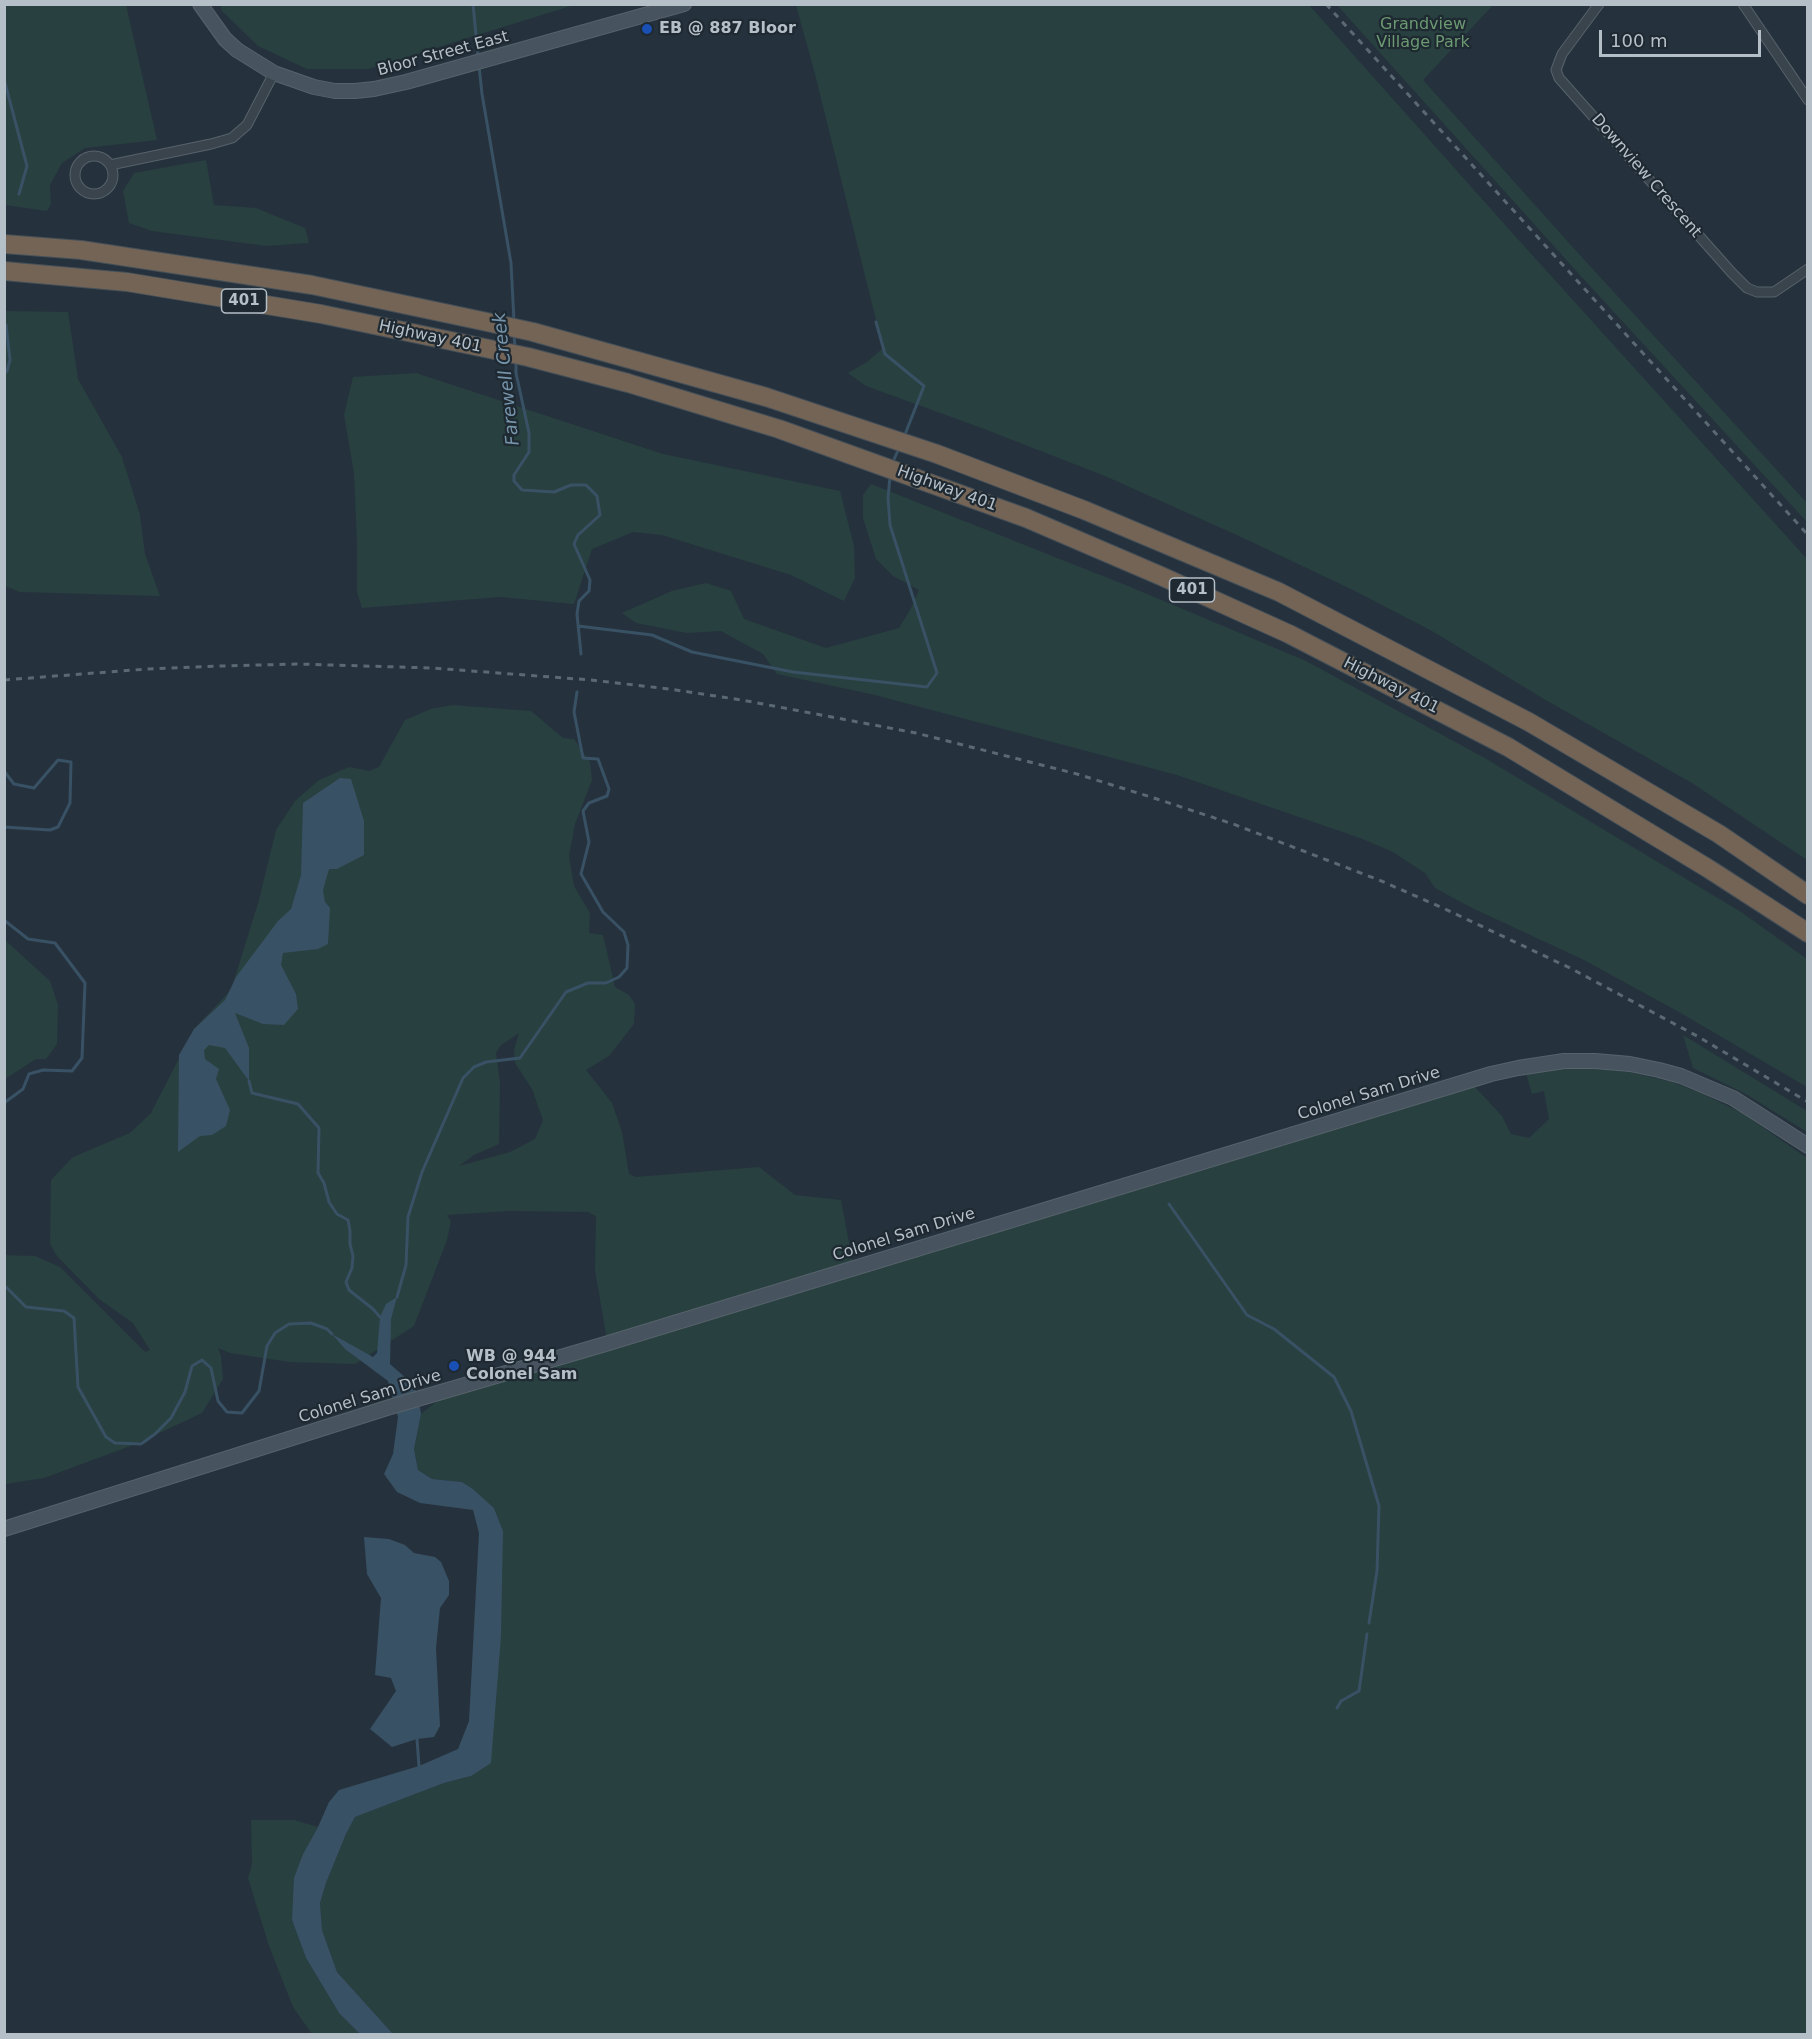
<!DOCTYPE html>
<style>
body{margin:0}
#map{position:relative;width:1812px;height:2039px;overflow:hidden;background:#25323d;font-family:"DejaVu Sans",sans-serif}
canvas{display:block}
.frame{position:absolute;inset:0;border:6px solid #b5bfc8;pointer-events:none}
.scale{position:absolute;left:1599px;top:30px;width:162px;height:27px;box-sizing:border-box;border:3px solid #b5bfc8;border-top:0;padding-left:8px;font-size:18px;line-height:21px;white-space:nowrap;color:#b5bfc8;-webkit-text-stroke:4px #1e2932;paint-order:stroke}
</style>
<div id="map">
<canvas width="1812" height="2039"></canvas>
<div class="frame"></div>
<div class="scale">100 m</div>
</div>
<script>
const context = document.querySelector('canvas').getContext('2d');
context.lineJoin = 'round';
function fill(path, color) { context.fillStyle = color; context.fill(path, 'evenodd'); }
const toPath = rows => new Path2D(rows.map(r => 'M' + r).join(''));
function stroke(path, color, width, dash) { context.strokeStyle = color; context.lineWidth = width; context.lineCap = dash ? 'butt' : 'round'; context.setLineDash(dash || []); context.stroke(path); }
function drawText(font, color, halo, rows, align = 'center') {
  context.font = font + ' "DejaVu Sans",sans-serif'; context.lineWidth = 4.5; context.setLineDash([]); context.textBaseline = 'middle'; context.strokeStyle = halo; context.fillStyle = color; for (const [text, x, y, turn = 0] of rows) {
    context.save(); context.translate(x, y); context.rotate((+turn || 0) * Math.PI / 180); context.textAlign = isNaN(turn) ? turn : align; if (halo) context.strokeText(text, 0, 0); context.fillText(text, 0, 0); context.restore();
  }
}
fill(toPath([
 [4,5,126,5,157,140,85,148,62,163,50,185,51,204,47,211,5,205],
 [220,5,220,4,574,5,368,69,307,69,258,46,222,11],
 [796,5,1309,5,1515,236,1807,559,1807,860,1692,783,1544,699,1432,631,1353,590,1239,536,1105,476,979,427,866,386,848,373,867,362,883,348,815,74],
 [1337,5,1493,5,1423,80,1578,253,1807,503,1807,522,1579,274],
 [206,160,214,205,256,208,305,228,309,243,266,246,152,231,129,223,123,191,134,173],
 [5,311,68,312,78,379,122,457,140,515,145,554,160,596,20,592,5,586],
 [416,373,663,454,840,491,854,546,855,578,844,601,791,575,662,535,633,532,592,549,574,604,500,597,362,608,357,592,357,543,354,473,344,415,353,377],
 [871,484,1133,588,1306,661,1483,757,1741,912,1807,959,1807,1087,1679,1012,1582,959,1472,908,1435,888,1425,873,1393,852,1360,838,1177,775,875,695,777,674,763,654,721,631,687,633,636,623,622,613,672,591,706,583,731,591,744,619,826,648,899,628,910,610,919,590,893,576,876,559,863,518,863,495],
 [452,705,531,711,563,738,574,739,590,762,592,780,575,824,569,856,574,886,590,913,589,933,603,935,615,987,629,995,635,1004,634,1024,609,1056,586,1070,612,1103,622,1132,629,1174,636,1177,759,1167,795,1195,841,1200,853,1264,1416,1101,1474,1086,1502,1116,1511,1134,1529,1138,1549,1119,1544,1091,1532,1094,1526,1073,1555,1068,1594,1068,1629,1072,1672,1082,1703,1094,1742,1113,1807,1158,1807,2034,393,2034,337,1972,322,1930,320,1903,326,1883,346,1834,355,1817,444,1783,471,1776,503,1531,494,1508,473,1489,462,1482,432,1479,418,1470,414,1449,421,1414,446,1394,608,1346,595,1270,596,1216,588,1212,510,1211,447,1215,451,1221,447,1240,414,1326,355,1364,290,1362,230,1353,218,1348,221,1356,223,1379,202,1413,136,1444,44,1478,5,1484,5,1255,35,1256,60,1267,145,1352,150,1350,133,1323,99,1299,57,1256,50,1244,51,1180,73,1157,130,1133,151,1113,194,1029,231,990,259,900,276,830,295,801,319,780,349,767,369,771,379,767,405,720,431,709],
 [519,1033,514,1050,515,1063,532,1089,543,1120,535,1139,510,1152,459,1166,474,1155,499,1144,500,1082,496,1053,500,1046],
 [5,940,50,981,58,1005,57,1044,46,1059,36,1059,5,1079],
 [1683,1035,1807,1111,1807,1132,1746,1094,1693,1068],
 [251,1820,294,1820,318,1827,303,1854,292,1920,306,1958,339,2013,360,2034,312,2034,293,2007,269,1946,248,1878,252,1864]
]), '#28403f');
fill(toPath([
 [340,778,351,779,364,821,364,855,337,869,329,869,323,890,325,902,330,908,328,944,318,949,283,953,281,965,296,994,298,1009,284,1025,263,1024,235,1013,249,1048,249,1081,225,1048,209,1045,204,1050,205,1059,219,1069,216,1079,230,1110,226,1126,212,1135,200,1136,178,1152,179,1055,194,1029,225,1000,236,977,278,921,291,909,301,875,303,803],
 [397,1297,391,1319,390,1364,414,1385,419,1401,421,1414,414,1449,418,1470,432,1479,462,1482,473,1489,494,1508,503,1531,501,1636,491,1763,471,1776,444,1783,355,1817,346,1834,326,1883,320,1903,322,1930,337,1972,393,2034,360,2034,339,2013,306,1958,292,1920,294,1878,303,1854,318,1827,329,1802,339,1790,419,1766,458,1749,469,1721,479,1533,473,1510,420,1503,397,1492,384,1474,393,1454,398,1417,388,1381,345,1349,332,1334,373,1357,377,1353,380,1317,386,1304],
 [364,1537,389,1539,405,1545,414,1553,435,1557,441,1562,449,1581,449,1595,440,1608,436,1648,440,1726,434,1737,417,1739,392,1747,370,1729,396,1691,391,1678,375,1675,381,1598,367,1574]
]), '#395164');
stroke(toPath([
 [473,4,478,56],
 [479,66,482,94,511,263,514,321],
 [4,79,27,166,19,194],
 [876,322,885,354,924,386,904,437],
 [514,333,515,348],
 [516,360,516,373,529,433,529,452,514,475,514,481,522,490,554,492,571,485,586,485,597,496,600,515,578,535,574,544,590,580,589,591,579,601,577,614,581,654],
 [4,374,7,371,10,360,6,325],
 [892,464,899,448],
 [578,626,652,635,692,652,793,672,927,687,937,673,890,525,888,498,890,477],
 [4,771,14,784,34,788,58,760,71,762,70,803,58,827,50,830,4,827],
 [4,920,28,939,55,943,85,983,82,1058,72,1071,43,1070,29,1074,23,1089,4,1103],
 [249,1081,252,1093,298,1104,319,1128,318,1173,324,1183,329,1202,337,1214,348,1220,350,1231,350,1244,353,1256,352,1268,346,1282,349,1290,373,1309,380,1317],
 [1169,1204,1247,1315,1274,1329,1334,1377,1351,1411,1379,1506,1377,1571,1369,1623],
 [4,1285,26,1307,64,1311,74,1318,78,1387,106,1437,115,1443,141,1444,155,1434,171,1418,185,1392,192,1366,202,1360,211,1368,218,1401,227,1412,242,1413,259,1391,267,1346,275,1333,289,1324,311,1323,327,1329,332,1334],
 [397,1297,406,1265,408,1217,422,1172,463,1078,474,1067,486,1062,520,1058,566,992,588,983,606,983,619,977,627,968,628,945,624,932,603,912,581,874,589,842,583,811,589,803,607,796,609,789,598,759,583,758,574,712,577,692],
 [1337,1708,1341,1701,1359,1691,1367,1634],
 [417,1739,419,1766]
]), '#395164', 3);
const street = toPath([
 [1599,4,1562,54,1556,70,1559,78,1732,273,1747,288,1757,292,1774,292,1808,269],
 [1743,4,1808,100],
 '75 175a19 19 0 1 1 38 0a19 19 0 1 1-38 0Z',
 [110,165,211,144,232,138,247,125,274,73]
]);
const secondary = toPath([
 [200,4,225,39,237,50,274,73,314,87,335,91,355,91,374,89,406,82,684,4],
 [4,1529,390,1407,602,1345,1491,1074,1518,1068,1564,1061,1595,1061,1630,1064,1659,1070,1681,1076,1733,1098,1808,1146]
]);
const highway = toPath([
 [4,244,81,250,312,285,487,322,533,332,766,397,937,454,1084,510,1279,592,1529,722,1719,834,1808,895],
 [4,271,127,282,321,314,528,357,628,383,779,429,1026,518,1161,576,1289,634,1508,747,1709,869,1808,933]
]);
stroke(street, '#57626b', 11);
stroke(secondary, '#57626b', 16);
stroke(highway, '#444f58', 20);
stroke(street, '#39444d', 9);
stroke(secondary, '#475460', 14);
stroke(highway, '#736456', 18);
stroke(toPath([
 [1326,4,1808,535],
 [4,680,147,669,222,666,297,664,432,668,591,680,669,689,742,700,916,733,1077,774,1157,799,1233,824,1379,880,1445,909,1570,968,1697,1036,1808,1102]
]), '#5b6974', 3, [6, 6]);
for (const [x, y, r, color] of [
 [647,29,6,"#1a4fb4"],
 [454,1366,6,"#1a4fb4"]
]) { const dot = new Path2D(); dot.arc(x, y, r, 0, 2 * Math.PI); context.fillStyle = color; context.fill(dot); stroke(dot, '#1e2932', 2); }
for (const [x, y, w] of [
 [244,301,45],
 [1192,590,45]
]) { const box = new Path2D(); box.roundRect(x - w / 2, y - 12, w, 24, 4.5); context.fillStyle = '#1e2932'; context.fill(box); stroke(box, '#b5bfc8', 1.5); }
drawText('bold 15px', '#b5bfc8', null, [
 ["401",244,301],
 ["401",1192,590]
]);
drawText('16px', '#6c9971', '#1e2932', [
 ["Grandview",1423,25],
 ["Village Park",1423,43]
]);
drawText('bold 16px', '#b5bfc8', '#1e2932', [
 ["EB @ 887 Bloor",659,29],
 ["WB @ 944",466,1357],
 ["Colonel Sam",466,1375]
], 'left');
drawText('16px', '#b5bfc8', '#1e2932', [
 ["Bloor Street East",443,54,-15],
 ["Downview Crescent",1646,176,49],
 ["Highway 401",430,337,12],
 ["Highway 401",947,489,20],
 ["Highway 401",1391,686,27],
 ["Colonel Sam Drive",1369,1094,-17],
 ["Colonel Sam Drive",904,1235,-17],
 ["Colonel Sam Drive",370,1397,-17]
]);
drawText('italic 18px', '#7694aa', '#1e2932', [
 ["Farewell Creek",507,379,-96]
]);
</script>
